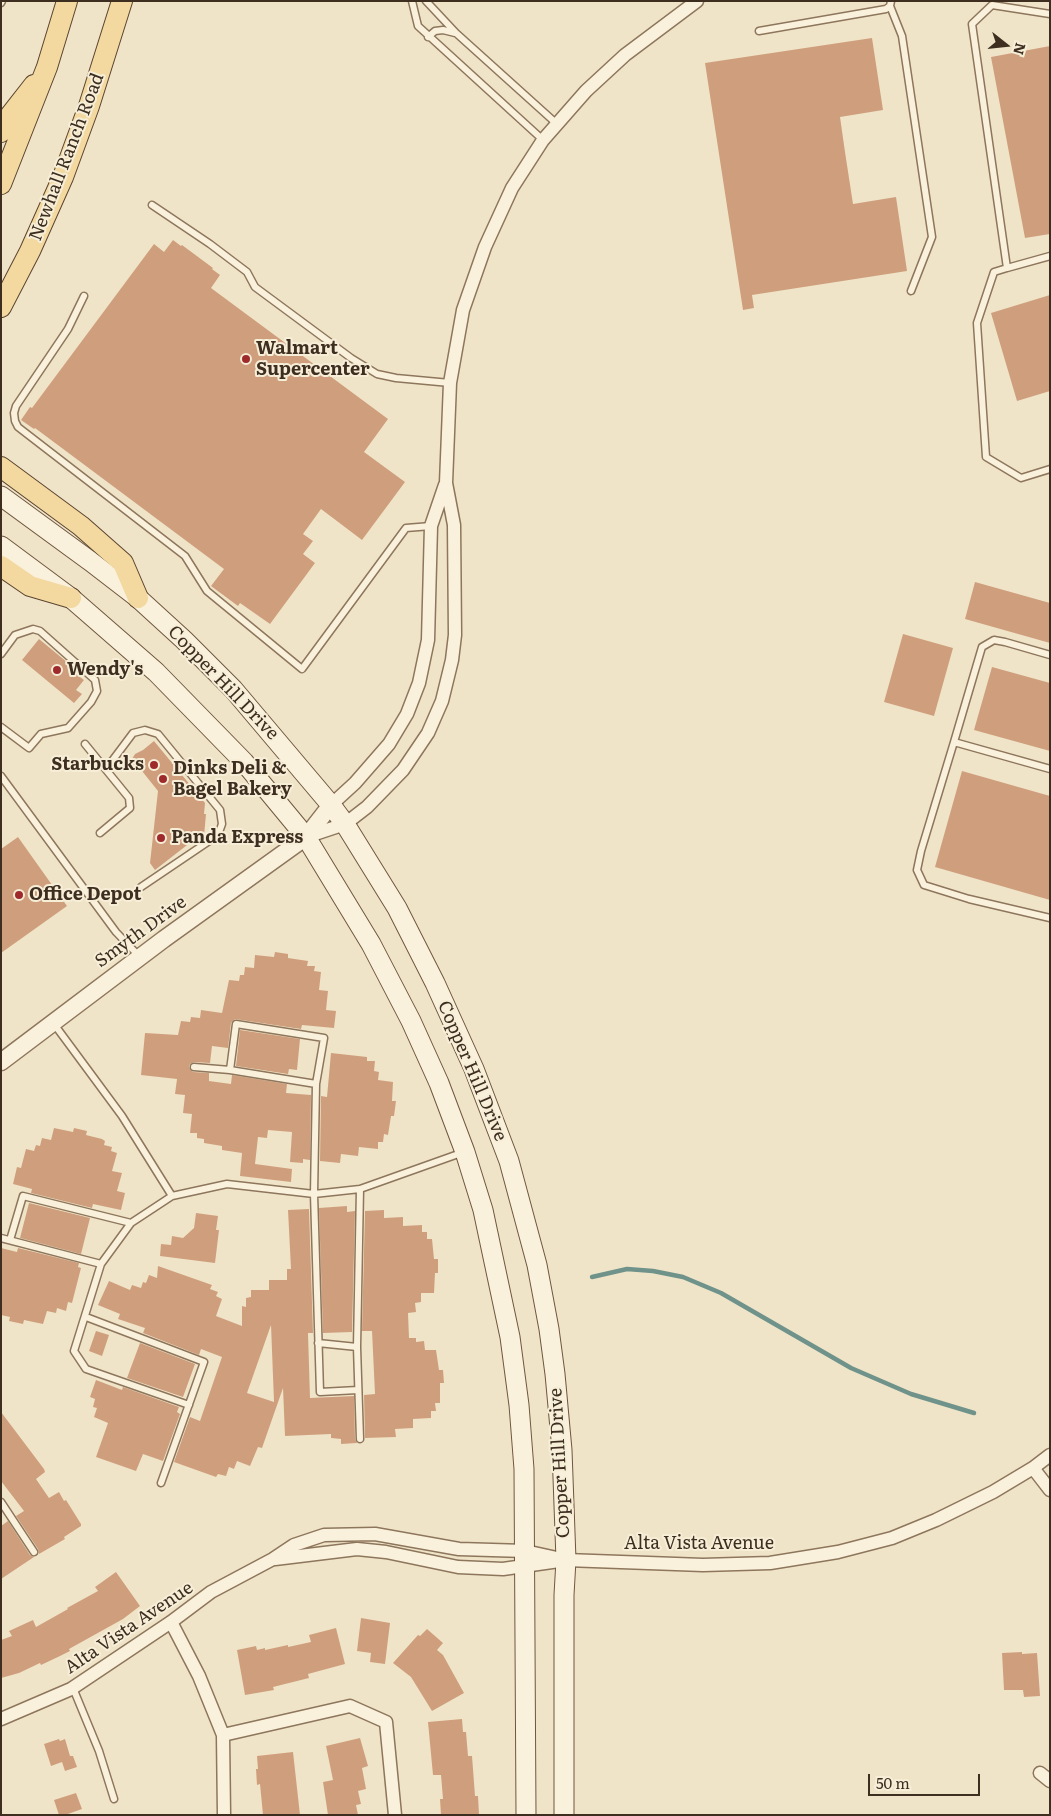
<!DOCTYPE html>
<style>
body{margin:0}
#map{position:relative;width:1051px;height:1816px;overflow:hidden;background:#f0e4c8;font-family:Literata,serif}
canvas{display:block}
.frame{position:absolute;inset:0;border:2px solid #3d2e20;pointer-events:none}
.north{position:absolute;left:981px;top:20px;width:50px;height:50px;-webkit-text-stroke:4px #f7eed8;paint-order:stroke;rotate:106deg;font-size:14px;font-weight:700;line-height:20px;text-align:center;color:#3d2e20}
.north::after{content:'';display:block;margin:auto;width:18px;height:22px;background:#3d2e20;clip-path:polygon(50% 0,100% 100%,50% 72%,0 100%)}
.scale{position:absolute;left:868px;top:1774px;width:112px;height:22px;box-sizing:border-box;border:2px solid #3d2e20;border-top:0;padding-left:6px;font-size:15px;line-height:18px;white-space:nowrap;color:#3d2e20;-webkit-text-stroke:4px #f7eed8;paint-order:stroke}
</style>
<div id="map">
<canvas width="1051" height="1816"></canvas>
<div class="frame"></div>
<div class="north">N</div>
<div class="scale">50 m</div>
</div>
<script>
const context = document.querySelector('canvas').getContext('2d');
context.lineJoin = 'round';
const toPath = rows => new Path2D(rows.map(r => 'M' + r).join(''));
function stroke(path, color, width, dash) { context.strokeStyle = color; context.lineWidth = width; context.lineCap = dash ? 'butt' : 'round'; context.setLineDash(dash || []); context.stroke(path); }
function fill(path, color) { context.fillStyle = color; context.fill(path, 'evenodd'); }
function drawText(font, color, halo, rows, align = 'center') {
  context.font = font + ' Literata,serif'; context.lineWidth = 4; context.setLineDash([]); context.textBaseline = 'middle'; context.strokeStyle = halo; context.fillStyle = color; for (const [text, x, y, turn = 0] of rows) {
    context.save(); context.translate(x, y); context.rotate((+turn || 0) * Math.PI / 180); context.textAlign = isNaN(turn) ? turn : align; if (halo) context.strokeText(text, 0, 0); context.fillText(text, 0, 0); context.restore();
  }
}
stroke(toPath([
 [592,1277,627,1269,653,1271,683,1277,721,1293,851,1368,911,1394,974,1413]
]), '#6f938a', 4.5);
fill(toPath([
 [872,38,883,110,840,117,845,152,853,204,896,197,907,271,752,295,754,308,743,310,705,63],
 [1050,46,1050,234,1025,238,991,57],
 [173,240,181,246,182,245,213,268,212,269,220,275,211,288,388,419,364,452,405,482,362,540,321,509,303,534,313,541,303,554,315,563,270,624,240,603,238,606,211,586,224,569,35,428,34,429,21,420,30,407,32,408,154,244,164,252],
 [1050,295,1050,391,1017,401,991,313],
 [975,582,1050,603,1050,643,965,619],
 [903,634,953,648,934,716,884,702],
 [39,639,79,672,77,675,84,680,76,690,82,694,74,703,22,660],
 [992,667,1050,683,1050,751,974,730],
 [154,741,205,803,204,814,206,814,204,836,200,835,155,870,150,863,158,791,142,771,134,766,132,759,135,754,143,750],
 [962,771,1050,796,1050,900,935,867],
 [18,837,67,906,1,953,1,849],
 [275,952,288,954,288,958,308,961,307,966,315,966,314,971,321,972,319,990,328,991,326,1010,336,1011,334,1028,302,1025,301,1029,235,1019,231,1023,228,1048,212,1046,210,1063,194,1062,190,1064,189,1067,193,1072,209,1073,209,1081,231,1084,232,1075,287,1084,286,1093,311,1095,310,1160,303,1159,303,1163,290,1162,292,1132,268,1130,267,1138,258,1137,255,1164,292,1169,291,1182,240,1176,242,1153,222,1150,222,1146,204,1143,204,1139,197,1138,197,1133,190,1133,192,1114,183,1113,185,1095,175,1094,177,1079,141,1075,145,1033,178,1035,181,1021,190,1022,191,1017,200,1018,201,1010,222,1013,229,980,239,981,240,975,244,975,245,967,254,968,255,955,274,957],
 [240,1030,300,1039,297,1070,289,1069,288,1074,236,1066],
 [331,1053,367,1057,367,1061,375,1061,374,1071,379,1072,378,1080,393,1082,392,1101,396,1101,394,1116,391,1116,388,1135,384,1134,383,1142,378,1142,378,1149,359,1147,358,1156,341,1154,340,1163,320,1161,321,1096,327,1097],
 [54,1128,73,1132,74,1128,87,1131,86,1135,102,1139,105,1141,104,1145,112,1147,111,1151,117,1153,112,1171,122,1173,117,1191,125,1193,121,1210,93,1204,92,1208,31,1193,32,1189,13,1184,17,1167,21,1168,26,1149,34,1151,36,1145,40,1146,42,1138,51,1140],
 [29,1203,90,1218,81,1254,20,1238],
 [347,1206,347,1212,355,1211,352,1332,323,1333,319,1208],
 [309,1209,313,1333,308,1333,310,1398,354,1396,355,1439,357,1443,341,1444,341,1439,331,1438,331,1434,285,1436,283,1388,262,1448,258,1447,250,1466,237,1461,234,1469,229,1467,226,1476,218,1474,216,1477,174,1462,190,1417,200,1421,222,1357,201,1349,199,1355,143,1333,145,1328,118,1319,120,1314,98,1305,109,1281,130,1290,132,1285,141,1288,143,1282,146,1283,149,1275,157,1278,158,1266,212,1285,210,1289,218,1292,216,1296,222,1299,216,1316,242,1326,242,1306,246,1307,246,1298,251,1297,251,1290,269,1290,269,1280,287,1280,287,1269,291,1269,288,1210],
 [271,1325,274,1402,247,1393],
 [384,1210,384,1218,403,1217,403,1226,422,1225,422,1232,427,1232,427,1239,432,1239,434,1259,438,1259,438,1273,435,1273,434,1293,421,1293,421,1302,415,1303,416,1312,408,1313,409,1338,416,1338,416,1342,424,1341,425,1350,436,1350,439,1370,443,1370,444,1383,440,1383,440,1403,435,1403,436,1411,431,1411,431,1418,413,1419,413,1428,395,1429,396,1437,365,1438,364,1395,375,1394,372,1331,362,1331,365,1211],
 [196,1213,218,1216,216,1230,219,1230,215,1263,160,1256,161,1244,171,1245,172,1236,183,1238,194,1228],
 [1,1248,17,1252,18,1248,79,1263,78,1267,81,1268,72,1303,68,1302,66,1311,57,1308,56,1313,47,1311,43,1324,24,1320,23,1324,9,1321,10,1317,1,1315],
 [96,1331,109,1335,102,1356,89,1351],
 [140,1343,195,1364,183,1397,127,1378],
 [96,1380,122,1390,123,1387,179,1407,177,1412,180,1414,163,1461,143,1454,136,1471,96,1457,108,1423,94,1417,97,1408,93,1407,95,1399,90,1397],
 [1,1412,44,1469,45,1472,36,1479,49,1498,59,1492,64,1501,66,1500,81,1524,81,1526,64,1537,65,1539,39,1554,38,1549,16,1516,24,1511,1,1481],
 [8,1521,30,1555,34,1557,1,1579,1,1526],
 [116,1572,140,1606,123,1619,69,1649,70,1651,60,1656,41,1665,40,1663,19,1673,1,1678,1,1640,12,1636,9,1631,33,1620,36,1627,68,1609,67,1608,98,1591,95,1587],
 [361,1618,390,1623,385,1664,370,1662,371,1653,357,1651],
 [336,1628,345,1664,308,1674,309,1678,273,1687,274,1690,245,1695,237,1650,256,1646,257,1650,265,1648,265,1650,288,1645,288,1647,311,1642,309,1635],
 [427,1629,443,1643,437,1650,443,1655,464,1693,432,1711,411,1677,393,1663,418,1635,420,1636],
 [1022,1652,1022,1654,1037,1653,1040,1696,1024,1697,1023,1690,1004,1690,1002,1653],
 [462,1719,463,1732,466,1732,468,1756,472,1756,475,1796,478,1796,479,1815,441,1815,440,1799,443,1799,441,1775,433,1775,428,1722],
 [360,1738,368,1766,362,1768,366,1789,358,1791,361,1804,356,1805,358,1815,328,1815,323,1782,333,1780,326,1746],
 [59,1739,60,1741,65,1739,70,1756,73,1756,77,1767,65,1771,62,1762,51,1766,44,1744],
 [293,1752,300,1815,263,1815,260,1784,257,1785,256,1769,258,1769,257,1756],
 [76,1793,82,1809,65,1815,59,1815,54,1800]
]), '#cf9f7d');
const service = toPath([
 [412,1,418,26,543,140],
 [426,1,456,33,557,124],
 [1,3,2,1],
 [890,6,902,36,932,237,911,291],
 [1050,14,992,5,972,24,1007,268,1050,256],
 [759,31,886,9,890,6,891,1],
 [428,37,435,31,443,30,455,33],
 [152,205,210,244,247,272,255,287,351,358,377,374,396,378,450,383],
 [1007,268,994,272,977,323,986,457,1021,478,1050,469],
 [84,296,68,329,16,406,14,413,15,421,18,427,185,556,207,591,302,669,406,528,431,526],
 [1,654,15,635,33,629,40,631,95,680,97,691,91,702,68,728,41,734,29,748,1,727],
 [1050,655,1005,642,994,640,982,647,954,742,1050,769],
 [954,742,921,851,917,870,924,885,969,899,1050,918],
 [85,744,129,798,130,808,100,833],
 [106,769,133,733,145,730,158,734,220,810,222,824,218,835,141,887],
 [1,776,116,932,139,956],
 [54,1024,122,1116,172,1196],
 [194,1067,230,1070,316,1084],
 [230,1070,236,1024,324,1038,316,1084,314,1194,320,1392,358,1390],
 [360,1189,357,1347,360,1439],
 [1,1238,101,1264],
 [10,1240,23,1196,131,1223],
 [86,1317,204,1362,161,1483],
 [318,1343,357,1347],
 [189,1405,86,1369,74,1351,101,1264,131,1223,172,1196,227,1184,314,1194,360,1189,464,1152],
 [1,1502,34,1552],
 [73,1688,99,1751,114,1799]
]);
const minor = toPath([
 [331,805,355,783,389,744,407,714,419,683,428,640,431,526,445,485],
 [306,837,345,824,367,807,403,770,428,733,442,701,452,660,455,635,454,525,446,483,450,383,463,310,485,247,512,188,543,140,586,91,625,55,697,1],
 [1033,1468,1050,1490],
 [275,1559,357,1549,386,1552,458,1567,503,1569,559,1561],
 [171,1622,199,1676,223,1735,224,1815],
 [1,1719,71,1689,171,1622,211,1592,273,1559,294,1545,324,1535,375,1534,459,1549,525,1551,566,1560,703,1565,770,1563,838,1552,892,1538,936,1520,993,1492,1033,1468,1050,1455],
 [223,1735,350,1706,386,1722,395,1815],
 [1040,1773,1050,1781]
]);
const tertiary = toPath([
 [1,1062,164,939,306,837,331,805]
]);
const secondary = toPath([
 [1,496,90,561,138,598,184,640,233,689,331,805,345,824,397,908,435,983,474,1069,509,1161,537,1265,549,1329,555,1374,562,1450,566,1560,564,1595,564,1815],
 [1,546,71,598,156,672,244,762,306,837,371,944,411,1021,439,1083,465,1152,483,1210,510,1337,519,1405,524,1469,526,1815]
]);
const primary = toPath([
 [1,132,5,122,34,85],
 [1,184,47,67,67,1],
 [1,307,30,251,63,177,89,106,122,1],
 [1,467,81,526,123,563,138,598],
 [1,566,30,586,71,598]
]);
stroke(service, '#8d765c', 9);
stroke(minor, '#8d765c', 15);
stroke(tertiary, '#8d765c', 19);
stroke(secondary, '#6f573f', 21);
stroke(primary, '#5b4430', 22);
stroke(service, '#faf1dc', 6);
stroke(minor, '#faf1dc', 12);
stroke(tertiary, '#faf1dc', 16);
stroke(secondary, '#faf1dc', 19);
stroke(primary, '#f3d9a0', 20);
for (const [x, y, r, color] of [
 [246,359,5,"#9e2a2b"],
 [57,670,5,"#9e2a2b"],
 [154,765,5,"#9e2a2b"],
 [163,779,5,"#9e2a2b"],
 [161,838,5,"#9e2a2b"],
 [19,895,5,"#9e2a2b"]
]) { const dot = new Path2D(); dot.arc(x, y, r, 0, 2 * Math.PI); context.fillStyle = color; context.fill(dot); stroke(dot, '#f7eed8', 2); }
drawText('18px', '#3d2e20', '#f7eed8', [
 ["Newhall Ranch Road",67,157,-69],
 ["Copper Hill Drive",223,683,46],
 ["Smyth Drive",141,932,-36],
 ["Copper Hill Drive",472,1071,67],
 ["Copper Hill Drive",560,1463,-93],
 ["Alta Vista Avenue",699,1544],
 ["Alta Vista Avenue",129,1628,-34]
]);
drawText('bold 18px', '#3d2e20', '#f7eed8', [
 ["Walmart",256,349],
 ["Supercenter",256,370],
 ["Wendy's",67,670],
 ["Starbucks",144,765,"right"],
 ["Dinks Deli &",173,769],
 ["Bagel Bakery",173,790],
 ["Panda Express",171,838],
 ["Office Depot",29,895]
], 'left');
</script>
